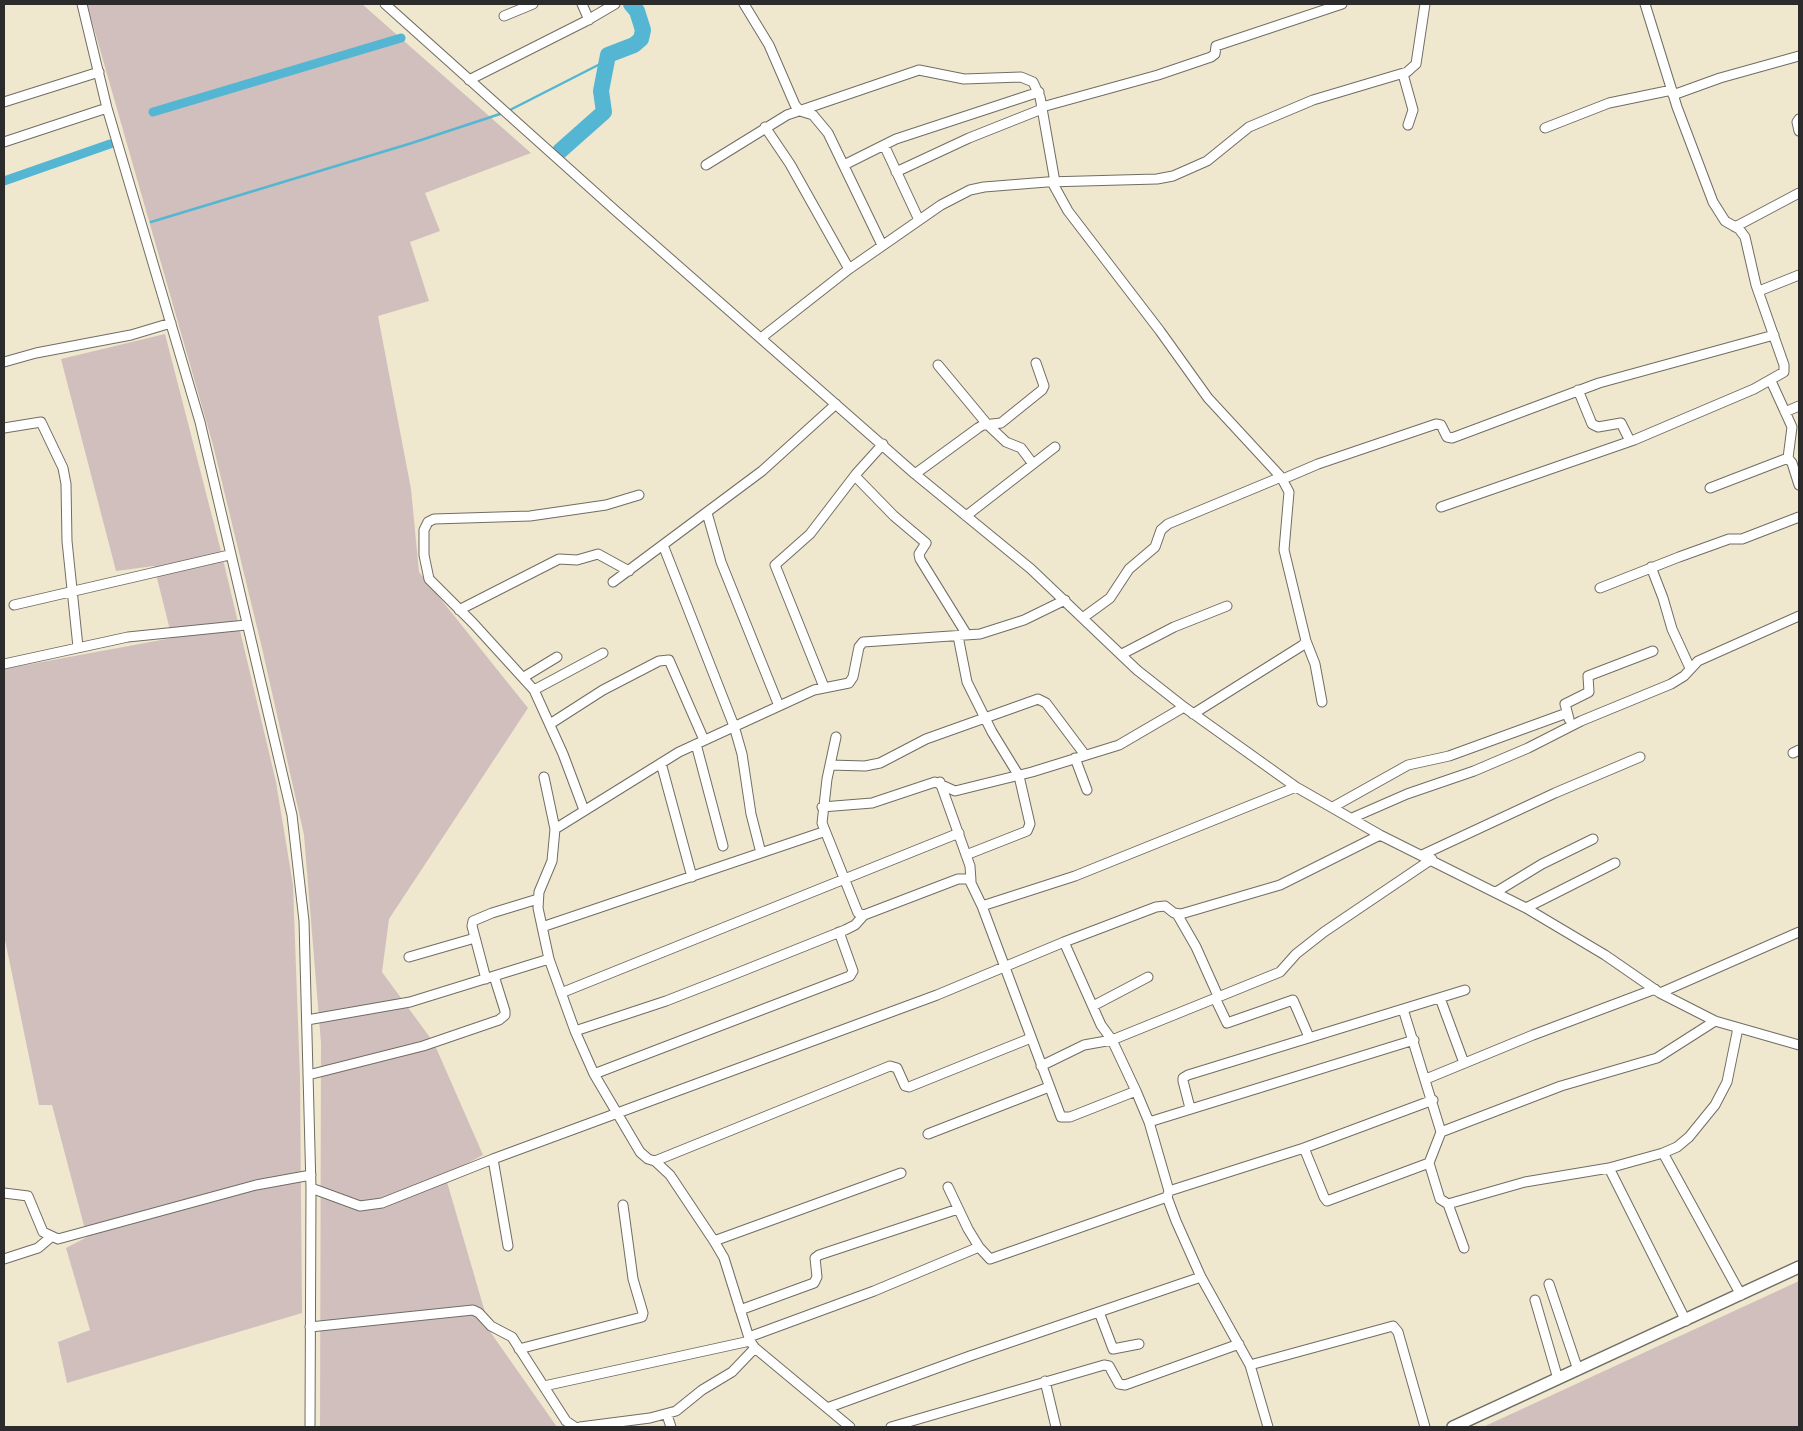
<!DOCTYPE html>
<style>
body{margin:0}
#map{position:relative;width:1803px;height:1431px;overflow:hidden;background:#efe7ce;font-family:"Playpen Sans",sans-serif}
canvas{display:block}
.frame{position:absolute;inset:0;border:5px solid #2b2b2b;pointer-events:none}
</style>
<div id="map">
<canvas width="1803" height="1431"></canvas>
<div class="frame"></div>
</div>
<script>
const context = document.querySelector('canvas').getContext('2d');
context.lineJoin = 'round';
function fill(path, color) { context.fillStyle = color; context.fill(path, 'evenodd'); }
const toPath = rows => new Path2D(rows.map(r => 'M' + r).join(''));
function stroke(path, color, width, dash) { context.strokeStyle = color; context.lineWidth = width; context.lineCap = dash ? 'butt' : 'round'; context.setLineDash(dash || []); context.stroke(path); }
fill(toPath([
 [87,4,362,4,531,153,425,193,440,231,410,242,429,301,378,316,411,489,419,572,528,708,389,919,382,972,434,1043,483,1155,445,1175,491,1333,557,1427,320,1427,321,1043,304,835,262,648,213,445],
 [165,334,222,555,276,782,293,885,300,1078,302,1313,67,1383,58,1342,90,1330,66,1248,87,1237,52,1105,39,1105,4,935,4,669,172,638,154,566,116,571,61,359],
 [1799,1281,1799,1427,1483,1427]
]), '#d1bfbd');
stroke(toPath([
 [508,111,608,60],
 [151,222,412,143,503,113]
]), '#54b6d3', 2.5);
stroke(toPath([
 [153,112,401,38],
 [4,181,110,144]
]), '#54b6d3', 9);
stroke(toPath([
 [560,151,604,112,601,91,608,55,634,45,641,39,643,30,637,11,631,4]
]), '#54b6d3', 16);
const minor = toPath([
 [82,4,107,108,200,422,292,815,304,921,311,1188,310,1427],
 [385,4,617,212,915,474,1031,569,1137,670,1184,707,1296,787,1380,835,1526,908,1605,955,1660,993,1715,1021,1799,1045],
 [582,4,589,20],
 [744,4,769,45,795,105,800,111,813,115,828,133,882,245],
 [504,16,533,4],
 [1403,74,1413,110,1408,125],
 [469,80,586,21,615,4],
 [1673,95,1720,78,1799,56],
 [4,102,99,72],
 [1042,107,1158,75,1211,57,1215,54,1216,46,1342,4],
 [1799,119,1797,122,1799,131],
 [765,127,790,164,849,269],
 [1545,128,1609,103,1672,90],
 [4,142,107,108],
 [884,145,919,220],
 [706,165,787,115,919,70,964,79,1021,77,1033,82,1040,97,1055,182],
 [844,165,896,139,1039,92],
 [896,172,969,138,1042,109],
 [1052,182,1068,211,1160,331,1208,398,1281,477,1289,492,1284,550,1306,641,1303,645,1193,714],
 [1735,227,1799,193],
 [1759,291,1799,275],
 [761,338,849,269,941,205,970,190,984,187,1047,182,1157,179,1173,176,1207,161,1249,127,1313,100,1407,72,1416,64,1425,4],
 [4,362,36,353,131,335,171,323],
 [938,365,987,424,1006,442,1021,448,1033,464],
 [1771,381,1792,427,1788,458],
 [1578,390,1592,424,1598,427,1621,423,1630,441],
 [1785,412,1799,406],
 [4,428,41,422,63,468,66,484,67,541,78,647],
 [915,474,978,428,983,425,1001,423,1042,390,1044,386,1036,363],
 [855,476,894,516,926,543,919,554,920,559,967,635],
 [1283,479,1318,464,1436,424,1441,425,1447,437,1452,438,1599,383,1774,335],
 [1710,488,1788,458,1792,463,1799,485],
 [1441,507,1634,440,1754,389,1784,372,1784,365,1756,285,1745,237,1739,229,1725,221,1713,202,1677,107,1645,4],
 [707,513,721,562,779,706],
 [966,516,1055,447],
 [663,545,734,726,742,754,751,814,761,853],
 [1651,567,1663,598,1672,629,1690,668],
 [613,582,762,471,836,404],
 [1600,588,1679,557,1729,539,1742,539,1799,517],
 [14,605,229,555],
 [459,610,559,559,577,560,598,554,629,571],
 [1084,617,1110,598,1129,569,1155,547,1161,530,1168,524,1281,477],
 [958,636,967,682,992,732,1019,776,1030,824,1027,831,966,855],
 [1306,641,1315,664,1322,702],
 [1122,654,1174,627,1227,606],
 [4,664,128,637,246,625],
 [524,677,557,657],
 [824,687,775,565,810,534,856,474,883,444],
 [534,690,603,653],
 [1569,719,1565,704,1589,692,1588,676,1653,651],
 [550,724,603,690,659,661,669,660,704,740],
 [836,737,827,779,822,823,858,913,864,915,958,879,969,879,982,906,1061,1117,1070,1117,1136,1091],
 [696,744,723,846],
 [1793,753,1799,750],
 [1075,758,1087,790],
 [661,763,692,877],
 [830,765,865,766,880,763,926,739,1038,699,1046,703,1085,755],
 [544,777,555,829,552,861,539,892,538,908,549,959,575,1031,594,1074,640,1152,648,1159,655,1161,670,1175,714,1241,724,1258,750,1341,755,1348,850,1427],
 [940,782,970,866,971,881],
 [822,807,872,803,935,782,955,791,1032,772,1119,745,1184,707],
 [1333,807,1408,765,1449,756,1567,713],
 [584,810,563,754,534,690,473,623,429,579,424,555,424,530,428,522,434,519,530,516,606,505,639,495],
 [1352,818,1407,794,1474,771,1528,748,1581,721,1671,684,1684,676,1698,661,1799,616],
 [555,829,679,752,814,690,849,683,853,677,859,647,863,642,980,634,1024,620,1065,600],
 [1422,855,1555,793,1640,757],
 [1496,892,1542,864,1593,839],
 [982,906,1075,876,1296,787],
 [1526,908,1615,863],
 [1177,914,1196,947,1218,996],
 [542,927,823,832],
 [1064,942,1156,907,1165,906,1174,913,1181,914,1280,885,1380,835],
 [409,957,475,938],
 [486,979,472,926,473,921,492,913,538,899],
 [561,993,959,833],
 [1660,993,1799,932],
 [1215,998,1227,1023,1293,1000,1309,1037],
 [1440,998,1464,1063],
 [1093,1006,1148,977],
 [1403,1009,1441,1132],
 [307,1020,410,1002,549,959],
 [1715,1021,1657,1058,1561,1086,1441,1132,1429,1163,1440,1199,1448,1204,1525,1182,1609,1168,1663,1153,1677,1147,1689,1137,1715,1105,1727,1082,1738,1028],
 [575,1031,666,1001,730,976,845,930,855,925,864,915],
 [1041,1066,1084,1045,1112,1040,1280,972,1296,954,1324,932,1432,859],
 [594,1074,850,976,853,971,839,932],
 [308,1075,423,1046,499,1020,505,1015,505,1011,494,976],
 [1426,1079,1533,1035,1655,989],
 [1190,1108,1183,1081,1183,1078,1188,1075,1465,990],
 [1149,1122,1414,1040],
 [928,1134,1049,1087],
 [1304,1148,1324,1197,1327,1201,1429,1163],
 [1663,1153,1741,1295],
 [493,1159,508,1246],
 [655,1161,890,1066,897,1068,905,1086,909,1087,1031,1038],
 [1609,1168,1686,1321],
 [948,1187,968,1229,979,1247,990,1259,1167,1197],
 [311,1188,360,1206,382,1203,493,1159,937,995,1064,942,1101,1025,1112,1040,1136,1091,1149,1122,1169,1191,1167,1197,1176,1221,1201,1277,1250,1365,1268,1427],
 [1169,1191,1304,1148,1433,1100],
 [4,1193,28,1196,43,1232,58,1239,256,1185,311,1175],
 [1448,1204,1464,1248],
 [714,1241,901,1173],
 [4,1259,38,1248,51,1237],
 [1549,1284,1578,1370],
 [1535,1300,1558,1379],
 [740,1310,814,1283,817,1277,815,1258,819,1255,958,1209],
 [1099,1312,1113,1349,1139,1344],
 [310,1327,473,1310,479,1313,491,1326,512,1337,566,1421,575,1427],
 [749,1337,874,1291,979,1247],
 [519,1349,642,1317,643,1313,633,1279,623,1205],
 [1250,1365,1393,1326,1398,1332,1425,1427],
 [1045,1381,1056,1427],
 [544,1386,750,1341],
 [827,1408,970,1356,1201,1277],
 [667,1415,671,1427],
 [580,1427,650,1418,676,1411,702,1390,732,1372,755,1348],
 [891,1427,1104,1365,1109,1366,1119,1384,1125,1385,1239,1344]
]);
const major = toPath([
 [1453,1427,1799,1267]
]);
stroke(minor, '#706d64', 11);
stroke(major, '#706d64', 14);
stroke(minor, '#fff', 9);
stroke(major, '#fff', 11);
</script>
